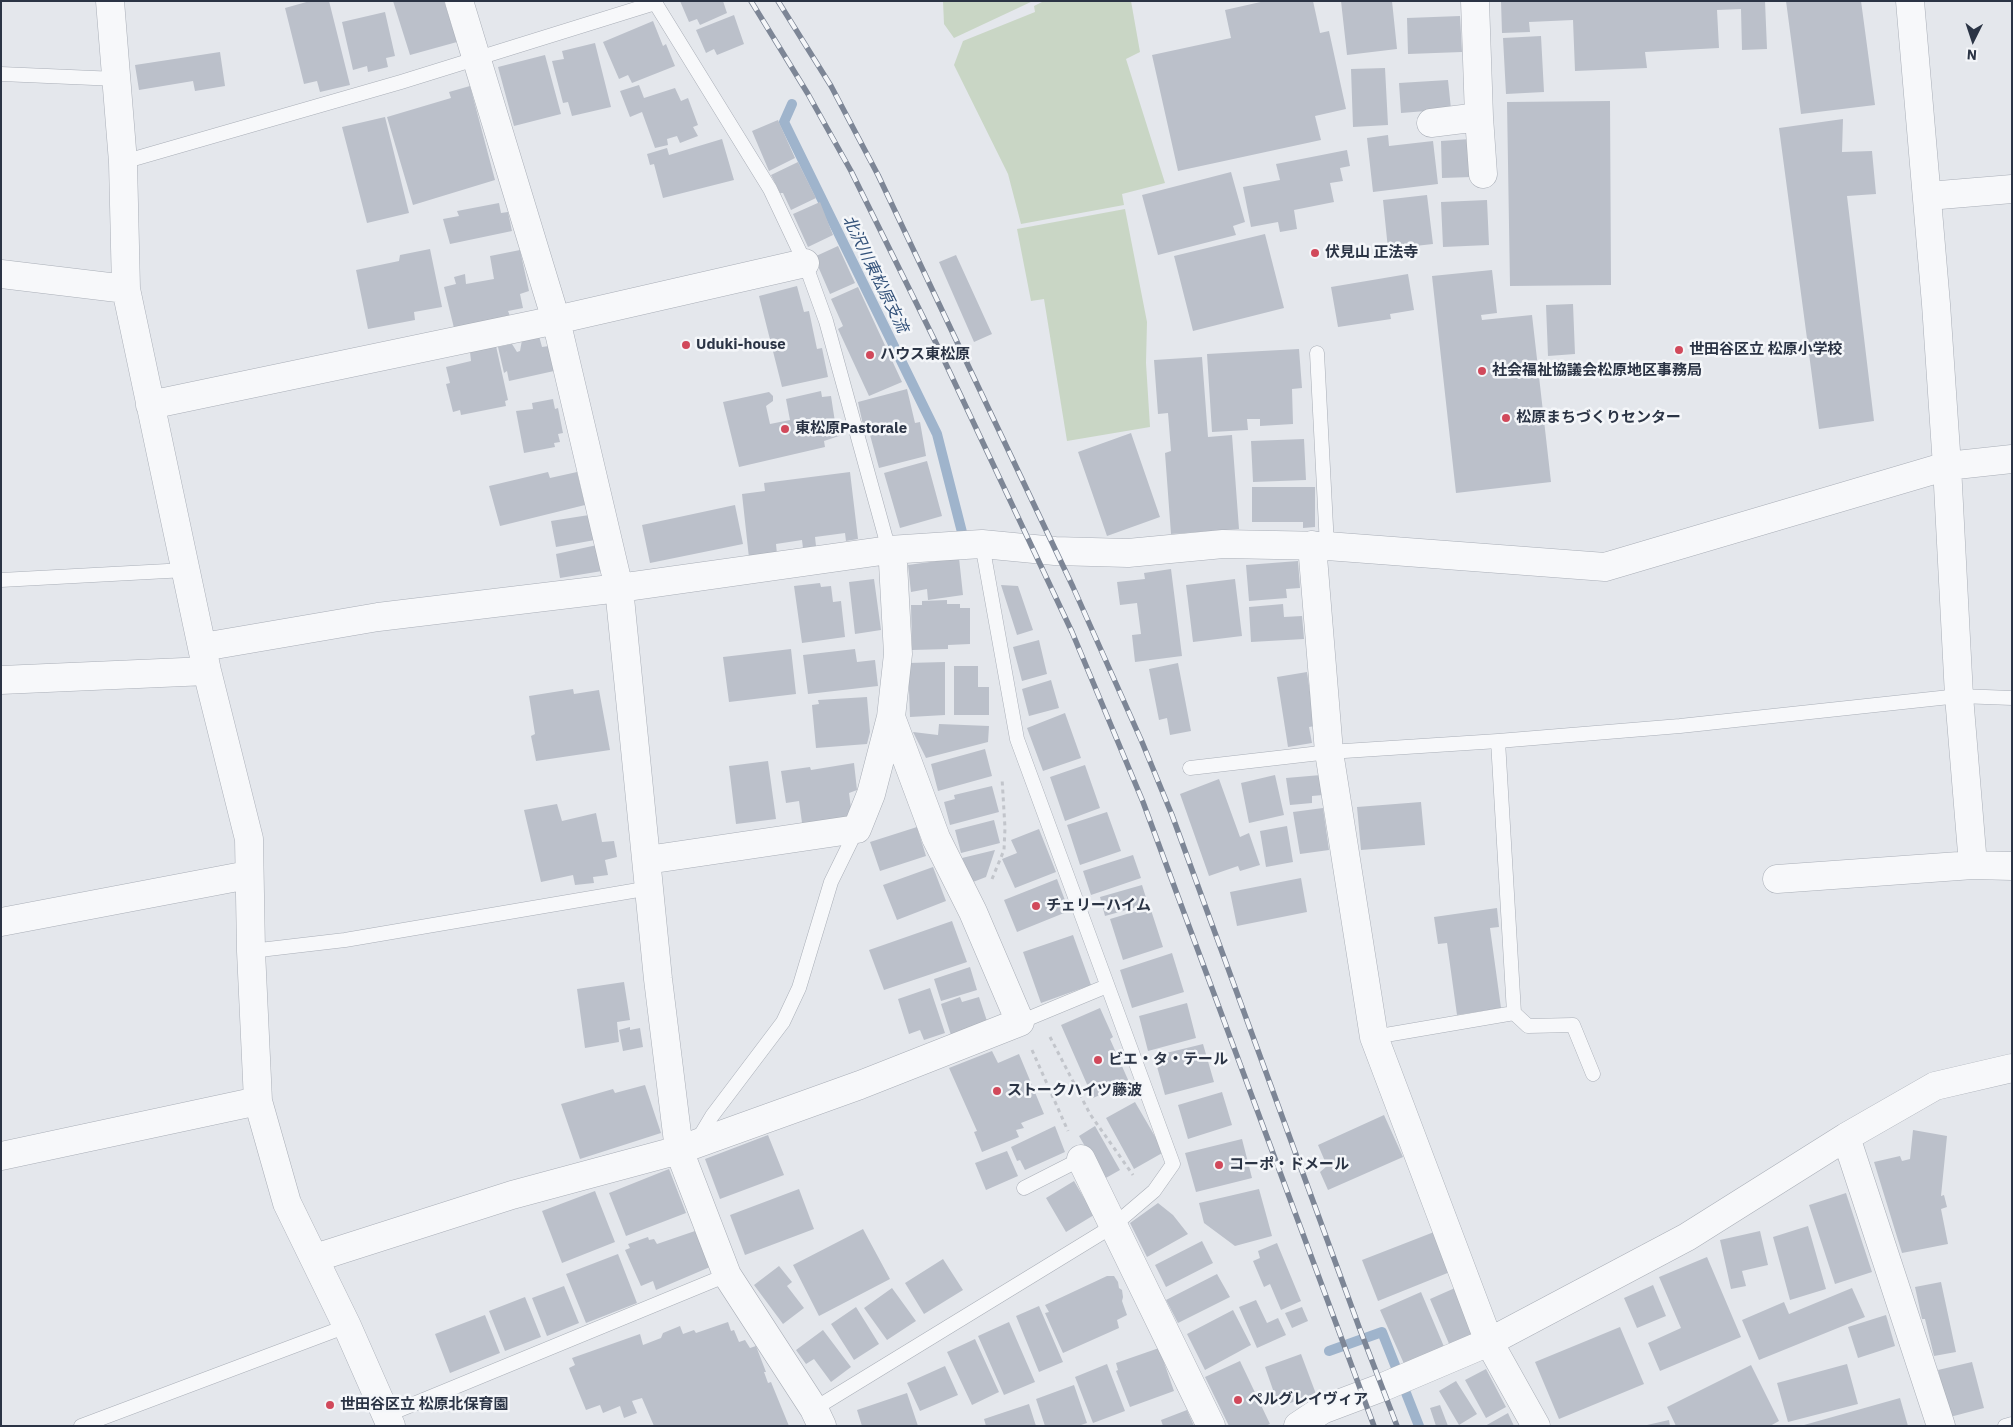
<!DOCTYPE html>
<meta charset="utf-8">
<style>
body{margin:0}
#map{position:relative;width:2013px;height:1427px;overflow:hidden;background:#e4e7ec;font-family:"IBM Plex Sans",sans-serif}
canvas{display:block}
.frame{position:absolute;inset:0;border:2px solid #2b3445;pointer-events:none}
.north{position:absolute;left:1948px;top:15px;width:50px;height:50px;-webkit-text-stroke:4px #f4f6f9;paint-order:stroke;rotate:184deg;font-size:14px;font-weight:700;line-height:20px;text-align:center;color:#2b3445}
.north::after{content:'';display:block;margin:auto;width:18px;height:22px;background:#2b3445;clip-path:polygon(50% 0,100% 100%,50% 72%,0 100%)}
</style>
<div id="map">
<canvas width="2013" height="1427"></canvas>
<div class="frame"></div>
<div class="north">N</div>
</div>
<script>
const context = document.querySelector('canvas').getContext('2d');
context.lineJoin = 'round';
function fill(path, color) { context.fillStyle = color; context.fill(path, 'evenodd'); }
const toPath = rows => new Path2D(rows.map(r => 'M' + r).join(''));
function stroke(path, color, width, dash) { context.strokeStyle = color; context.lineWidth = width; context.lineCap = dash ? 'butt' : 'round'; context.setLineDash(dash || []); context.stroke(path); }
function drawText(font, color, halo, rows, align = 'center') {
  context.font = font + ' "IBM Plex Sans","Noto Sans JP",sans-serif'; context.lineWidth = 5; context.setLineDash([]); context.textBaseline = 'middle'; context.strokeStyle = halo; context.fillStyle = color; for (const [text, x, y, turn = 0] of rows) {
    context.save(); context.translate(x, y); context.rotate((+turn || 0) * Math.PI / 180); context.textAlign = isNaN(turn) ? turn : align; if (halo) context.strokeText(text, 0, 0); context.fillText(text, 0, 0); context.restore();
  }
}
fill(toPath([
 [943,1,1033,1,954,38,944,24],
 [1044,1,1131,1,1140,52,1126,59,1165,183,1122,194,1124,205,1021,224,1008,174,954,65,963,41,1035,12,1034,6],
 [1125,209,1147,322,1146,363,1150,427,1067,441,1044,299,1031,301,1017,229]
]), '#c9d6c5');
stroke(toPath([
 [792,104,784,122,937,434,965,544],
 [1329,1351,1382,1332,1419,1426]
]), '#9fb4cc', 10);
fill(toPath([
 [310,1,329,1,350,85,320,92,317,81,304,84,285,8],
 [393,1,444,1,457,42,410,55],
 [680,1,723,1,727,13,700,25,697,19,689,22],
 [1265,1,1313,1,1320,33,1329,31,1346,109,1315,116,1321,140,1178,171,1152,55,1231,38,1225,10],
 [1341,1,1392,1,1397,49,1347,55],
 [1501,1,1765,1,1767,49,1742,50,1741,9,1717,10,1719,48,1645,52,1647,68,1575,71,1573,20,1529,22,1530,32,1502,33],
 [1786,1,1861,1,1875,105,1801,114],
 [385,12,395,56,386,58,388,67,368,72,367,66,353,70,342,22],
 [734,15,744,44,717,55,714,49,706,53,696,30],
 [1460,16,1462,52,1408,54,1407,18],
 [653,21,663,46,666,44,675,66,632,83,628,75,619,79,603,42],
 [1541,36,1544,92,1506,94,1503,38],
 [595,43,611,107,572,116,568,102,563,103,552,61,564,59,562,51],
 [220,52,225,86,195,91,193,81,139,90,135,65],
 [545,55,561,114,514,126,498,67],
 [1385,68,1388,125,1353,127,1351,69],
 [1448,80,1451,109,1401,113,1399,83],
 [639,85,644,98,675,88,681,101,688,98,698,125,693,127,698,136,680,143,677,136,667,139,668,145,655,148,642,112,630,117,620,91],
 [470,86,495,180,413,205,387,117,451,98,449,92],
 [1610,101,1611,285,1510,286,1507,102],
 [385,117,409,213,367,223,342,127],
 [1843,119,1842,152,1872,151,1876,194,1847,196,1874,421,1819,429,1779,128],
 [778,120,795,158,769,171,752,131],
 [1388,135,1389,146,1433,141,1438,184,1373,192,1367,138],
 [722,139,734,180,663,198,654,164,650,165,647,154,667,148,669,155],
 [1470,139,1472,177,1442,178,1441,141],
 [1347,150,1350,166,1340,168,1343,181,1330,183,1334,202,1294,210,1297,229,1280,232,1278,222,1251,227,1243,187,1280,180,1276,164],
 [798,162,816,198,791,210,783,193,780,193,771,175],
 [1231,172,1245,222,1233,226,1236,235,1158,255,1142,195],
 [1427,195,1433,244,1388,249,1383,200],
 [1487,200,1489,245,1443,247,1441,202],
 [820,202,833,235,808,247,793,214],
 [499,203,501,213,508,212,512,231,450,244,443,219,459,216,457,211],
 [1265,234,1284,308,1193,331,1174,256],
 [838,246,855,283,830,294,814,257],
 [430,249,442,307,414,312,415,320,368,329,356,270,399,261,400,255],
 [520,250,529,291,520,294,523,308,508,311,510,316,454,328,444,287,456,284,454,277,465,274,466,284,494,279,490,256],
 [956,255,992,334,974,342,939,262],
 [1492,270,1497,313,1481,315,1482,320,1532,315,1551,482,1456,493,1432,276],
 [1408,274,1414,310,1390,314,1391,319,1338,327,1331,287],
 [797,286,804,312,809,311,817,349,822,348,828,377,782,387,759,296],
 [858,287,902,382,869,396,838,329,843,326,831,299],
 [1573,304,1575,354,1548,356,1546,305],
 [539,336,542,347,549,346,554,371,509,381,507,371,504,373,498,347,512,344,517,352,520,351,522,340],
 [496,346,508,400,505,401,506,406,461,415,460,410,453,412,446,384,450,383,446,367,471,361,470,352],
 [1299,349,1302,388,1292,389,1293,424,1260,426,1260,419,1247,419,1248,430,1212,432,1207,354],
 [1202,357,1208,437,1232,435,1239,529,1171,534,1165,453,1171,451,1168,413,1158,414,1154,360],
 [907,389,915,423,920,422,926,456,879,468,867,424,863,425,858,402],
 [821,391,822,397,831,396,835,422,840,425,841,432,839,436,824,441,825,447,739,467,723,402,769,392,773,396,773,401,766,406,770,424,790,420,786,399],
 [553,399,555,409,558,408,563,433,558,434,560,442,554,443,555,447,524,453,516,411,533,409,532,403],
 [1131,433,1160,517,1107,536,1078,452],
 [1304,439,1306,480,1253,482,1251,441],
 [927,461,942,516,900,528,884,473],
 [548,472,550,478,577,472,585,505,500,526,489,486],
 [850,472,858,539,846,541,845,533,815,537,816,546,803,548,802,540,776,544,777,554,749,558,742,494,765,491,764,483],
 [1252,487,1315,487,1315,527,1303,528,1303,522,1252,522],
 [735,505,743,544,650,563,642,525],
 [589,515,595,540,556,547,551,521],
 [597,545,602,571,560,578,556,554],
 [959,558,963,595,928,600,927,589,911,592,908,565],
 [1298,561,1300,588,1286,589,1287,598,1249,601,1246,565],
 [1171,569,1182,656,1135,662,1132,635,1141,634,1137,603,1120,605,1117,582,1145,579,1144,573],
 [874,579,881,630,855,634,849,582],
 [1235,579,1242,636,1193,642,1186,585],
 [820,583,821,587,831,586,833,602,841,601,845,637,802,643,794,586],
 [1001,585,1018,586,1033,630,1017,635],
 [947,600,947,604,960,604,960,608,970,608,970,644,948,645,948,649,912,650,911,605,922,605,922,601],
 [1283,604,1284,617,1302,616,1304,639,1251,642,1249,607],
 [1039,640,1047,674,1022,681,1013,647],
 [791,649,796,694,729,702,723,657],
 [855,649,857,662,875,660,878,686,808,694,803,655],
 [945,662,945,715,910,717,908,663],
 [1178,663,1191,731,1170,735,1167,718,1159,720,1149,669],
 [954,666,978,666,978,687,989,687,989,715,954,715],
 [1307,672,1315,726,1309,727,1312,743,1288,747,1277,677],
 [1051,680,1059,708,1029,716,1022,689],
 [573,689,574,694,599,690,610,750,536,761,531,736,535,734,529,696],
 [867,697,870,732,867,744,816,748,812,705,819,704,818,700],
 [1065,713,1081,758,1043,771,1027,728],
 [939,724,989,726,988,742,926,758,913,732,938,735],
 [985,749,992,776,938,791,931,764],
 [768,761,776,819,736,824,729,766],
 [854,763,857,790,849,793,853,823,803,830,799,801,786,803,781,771,810,767,811,770],
 [1085,765,1100,808,1065,821,1050,777],
 [1275,775,1284,815,1249,823,1241,783],
 [1321,775,1323,795,1312,796,1312,803,1290,805,1286,778],
 [1219,779,1240,837,1249,833,1260,865,1240,871,1238,866,1209,876,1180,794],
 [992,786,999,812,950,825,944,802,955,799,954,795],
 [1421,802,1425,845,1361,850,1357,807],
 [557,804,562,821,596,813,602,842,614,841,617,857,605,860,608,875,593,877,594,883,575,885,573,875,541,882,524,810],
 [1323,808,1329,850,1300,854,1293,812],
 [1107,812,1121,851,1080,865,1067,825],
 [994,820,1000,843,961,853,955,830],
 [1287,826,1293,862,1266,867,1260,831],
 [917,827,926,856,880,871,870,842],
 [1039,829,1056,872,1015,888,1002,859,1017,853,1011,840],
 [995,850,986,877,973,882,962,858],
 [1133,855,1141,878,1091,895,1083,871],
 [933,867,946,901,897,920,883,885],
 [1301,878,1307,912,1237,926,1230,892],
 [1057,879,1069,911,1017,932,1004,900],
 [1142,885,1148,904,1105,916,1100,897],
 [1150,907,1163,947,1123,960,1110,919],
 [1497,908,1499,927,1490,928,1501,1008,1457,1015,1447,943,1438,944,1434,917],
 [952,921,967,962,884,990,869,950],
 [1073,935,1091,985,1041,1003,1023,952],
 [1172,953,1184,992,1132,1008,1120,970],
 [970,967,977,990,941,1001,934,979],
 [624,982,630,1020,617,1022,619,1042,585,1048,577,989],
 [930,988,945,1033,924,1040,920,1030,909,1034,898,999],
 [960,997,962,1002,979,997,988,1024,951,1035,941,1004],
 [1187,1003,1196,1038,1148,1051,1139,1016],
 [1100,1008,1113,1037,1110,1039,1129,1082,1093,1098,1061,1025],
 [630,1027,630,1030,640,1028,643,1047,623,1051,619,1030],
 [1203,1044,1214,1082,1165,1095,1154,1056],
 [992,1051,998,1063,1019,1054,1044,1114,1021,1123,1024,1128,1016,1130,1019,1137,982,1152,974,1132,977,1131,949,1068],
 [645,1085,661,1133,580,1159,561,1104,613,1089,615,1093],
 [1222,1092,1232,1125,1188,1139,1178,1105],
 [1135,1102,1164,1152,1134,1169,1106,1118],
 [1384,1115,1403,1157,1328,1190,1320,1172,1327,1166,1318,1145],
 [1055,1126,1065,1152,1025,1170,1020,1160,1017,1161,1011,1147],
 [1095,1126,1120,1170,1104,1179,1079,1136],
 [1913,1130,1947,1136,1941,1196,1944,1195,1947,1207,1941,1209,1948,1244,1902,1253,1874,1162,1900,1156,1902,1161,1910,1159],
 [768,1135,784,1175,720,1199,705,1159],
 [1242,1139,1252,1178,1196,1192,1185,1153],
 [1007,1151,1018,1176,986,1190,975,1163],
 [669,1169,686,1213,626,1236,609,1193],
 [1074,1181,1094,1215,1066,1232,1046,1198],
 [799,1189,814,1229,745,1255,730,1215],
 [1259,1189,1272,1236,1235,1246,1204,1223,1199,1203],
 [595,1191,615,1242,562,1263,542,1211],
 [1846,1193,1872,1272,1835,1284,1809,1205],
 [1158,1203,1173,1215,1188,1234,1147,1257,1130,1223],
 [1808,1226,1826,1289,1790,1300,1773,1237],
 [863,1229,890,1279,819,1316,793,1265],
 [695,1231,710,1267,656,1290,653,1281,641,1286,625,1250,630,1248,628,1244,648,1237,649,1240,654,1239,657,1244],
 [1760,1231,1768,1265,1742,1271,1746,1286,1731,1289,1720,1240],
 [1434,1232,1450,1272,1378,1301,1362,1260],
 [1202,1241,1213,1263,1166,1287,1155,1265],
 [1277,1243,1301,1301,1281,1310,1270,1284,1264,1287,1253,1261,1260,1258,1258,1251],
 [618,1254,637,1303,586,1323,566,1274],
 [1707,1257,1741,1337,1660,1371,1648,1343,1681,1328,1659,1277],
 [943,1259,963,1290,924,1314,905,1283],
 [779,1266,792,1282,787,1286,804,1308,783,1324,754,1285],
 [1217,1274,1230,1297,1178,1323,1166,1300],
 [1107,1276,1114,1276,1118,1282,1119,1288,1122,1290,1123,1297,1122,1301,1127,1315,1117,1320,1119,1328,1063,1353,1045,1313,1049,1312,1045,1305],
 [1941,1282,1956,1352,1934,1356,1925,1319,1922,1319,1915,1287],
 [1653,1285,1666,1316,1637,1328,1624,1298],
 [564,1286,579,1323,547,1336,532,1298],
 [892,1288,916,1321,887,1340,864,1308],
 [1455,1288,1476,1335,1450,1346,1430,1299],
 [1852,1288,1865,1317,1759,1360,1742,1320,1784,1302,1789,1314],
 [1421,1292,1445,1349,1405,1366,1380,1310],
 [525,1297,541,1337,505,1351,489,1311],
 [1256,1300,1267,1323,1278,1318,1286,1335,1257,1348,1239,1307],
 [1039,1306,1063,1362,1039,1372,1016,1316],
 [856,1307,879,1344,854,1360,831,1324],
 [1302,1307,1308,1321,1292,1328,1285,1313],
 [1233,1310,1251,1345,1205,1370,1187,1334],
 [485,1315,500,1353,450,1373,435,1334],
 [1886,1315,1895,1346,1858,1358,1848,1327],
 [728,1322,731,1331,734,1330,739,1342,745,1340,750,1348,756,1346,766,1372,764,1372,768,1383,771,1382,789,1426,654,1426,642,1398,632,1401,637,1413,624,1418,620,1406,603,1413,600,1405,586,1410,570,1371,569,1368,575,1365,572,1358,640,1334,643,1345,661,1338,663,1333,680,1326,683,1334,694,1330,696,1333],
 [1009,1322,1035,1382,1004,1395,978,1336],
 [1620,1327,1644,1384,1559,1419,1535,1362],
 [823,1330,851,1367,831,1382,814,1359,806,1364,796,1350],
 [975,1339,999,1392,972,1405,947,1352],
 [1159,1348,1174,1391,1130,1407,1116,1371,1118,1370,1116,1363],
 [1301,1354,1316,1394,1279,1407,1265,1367],
 [1240,1361,1270,1424,1265,1426,1229,1426,1205,1377],
 [1972,1362,1984,1408,1950,1417,1938,1370],
 [1107,1364,1125,1411,1093,1423,1075,1377],
 [1847,1364,1858,1404,1788,1422,1777,1383],
 [1751,1365,1779,1421,1770,1426,1676,1426,1667,1407],
 [945,1366,958,1395,920,1411,907,1383],
 [1486,1369,1506,1407,1486,1418,1465,1380],
 [1456,1381,1477,1414,1459,1425,1439,1391],
 [1074,1385,1087,1423,1078,1426,1045,1426,1036,1399],
 [907,1393,918,1426,862,1426,857,1410],
 [1900,1398,1908,1426,1804,1426,1804,1425],
 [1029,1404,1036,1426,986,1426,984,1419],
 [1440,1405,1448,1426,1436,1426,1430,1408],
 [1187,1410,1194,1426,1163,1426,1161,1420],
 [1508,1413,1514,1426,1485,1426],
 [1669,1420,1670,1426,1648,1426,1647,1425]
]), '#bbc0ca');
const service = toPath([
 [654,1,770,189,805,263,826,321,889,550],
 [1,74,117,79],
 [123,162,401,82,655,3],
 [1317,353,1327,546],
 [1,580,186,570],
 [1498,741,1514,1013,1528,1026,1573,1025,1593,1074],
 [1190,768,1329,752,1498,741,1680,726,1959,696,2012,698],
 [251,951,345,940,650,888],
 [1020,1022,1107,986],
 [1374,1037,1514,1013],
 [697,1141,712,1116,783,1022,799,988,831,882,857,829],
 [1024,1188,1081,1159],
 [814,1409,1113,1226,1154,1191,1173,1164,1017,739,982,544],
 [387,1415,727,1275],
 [81,1426,347,1326],
 [2005,1426,2012,1424]
]);
const minor = toPath([
 [110,1,123,162,126,289,207,671,249,839,251,951,258,1101,287,1203,347,1326,391,1426],
 [459,1,556,320,619,588,658,979,679,1150,727,1275,814,1409,822,1426],
 [1475,1,1479,117,1483,174],
 [1910,1,1936,304,1947,466,1959,696,1973,865],
 [1431,123,1479,117],
 [1928,196,2012,189],
 [1,274,126,289],
 [150,405,556,320,805,263],
 [1312,545,1329,752,1374,1037,1489,1342,1536,1426],
 [203,647,378,617,619,588,889,550,965,545,982,544,1055,551,1128,553,1223,544,1327,546,1605,567,1947,466,2012,459],
 [1,680,207,671],
 [647,860,857,829,871,794,891,717],
 [1777,879,1973,865,2012,866],
 [1,922,248,875],
 [1846,1137,1941,1426],
 [1,1156,258,1101],
 [1081,1159,1211,1426],
 [315,1258,512,1195,679,1150,860,1085,1020,1022,973,912,936,838,891,717,898,654,893,563,889,550],
 [1298,1426,1322,1410,1383,1387,1489,1342,1687,1237,1846,1137,1935,1086,2012,1068]
]);
stroke(service, '#a9aeb7', 15);
stroke(minor, '#a9aeb7', 29);
stroke(toPath([
 [992,879,1004,850,1005,828,1002,778],
 [1050,1037,1090,1114,1133,1175],
 [1032,1050,1068,1131]
]), '#c2c5cb', 3, [4, 4]);
stroke(service, '#f7f8fa', 14);
stroke(minor, '#f7f8fa', 28);
const rail = toPath([
 [751,1,808,94,851,171,936,343,1072,632,1143,802,1374,1426],
 [778,1,831,86,878,175,1073,587,1142,742,1172,815,1359,1327,1397,1426]
]);
stroke(rail, '#7d8696', 5.5);
stroke(rail, '#f4f6f9', 4, [11]);
for (const [x, y, r, color] of [
 [1315,253,5,"#d1495b"],
 [686,345,5,"#d1495b"],
 [1679,350,5,"#d1495b"],
 [870,355,5,"#d1495b"],
 [1482,371,5,"#d1495b"],
 [1506,418,5,"#d1495b"],
 [785,429,5,"#d1495b"],
 [1036,906,5,"#d1495b"],
 [1098,1060,5,"#d1495b"],
 [997,1091,5,"#d1495b"],
 [1219,1165,5,"#d1495b"],
 [1238,1400,5,"#d1495b"],
 [330,1405,5,"#d1495b"]
]) { const dot = new Path2D(); dot.arc(x, y, r, 0, 2 * Math.PI); context.fillStyle = color; context.fill(dot); stroke(dot, '#f4f6f9', 2); }
drawText('bold 15px', '#2b3445', '#f4f6f9', [
 ["伏見山 正法寺",1325,253],
 ["Uduki-house",696,345],
 ["世田谷区立 松原小学校",1689,350],
 ["ハウス東松原",880,355],
 ["社会福祉協議会松原地区事務局",1492,371],
 ["松原まちづくりセンター",1516,418],
 ["東松原Pastorale",795,429],
 ["チェリーハイム",1046,906],
 ["ビエ・タ・テール",1108,1060],
 ["ストークハイツ藤波",1007,1091],
 ["コーポ・ドメール",1229,1165],
 ["ペルグレイヴィア",1248,1400],
 ["世田谷区立 松原北保育園",340,1405]
], 'left');
drawText('italic 16px', '#34527a', '#f4f6f9', [
 ["北沢川東松原支流",875,274,64]
]);
</script>
